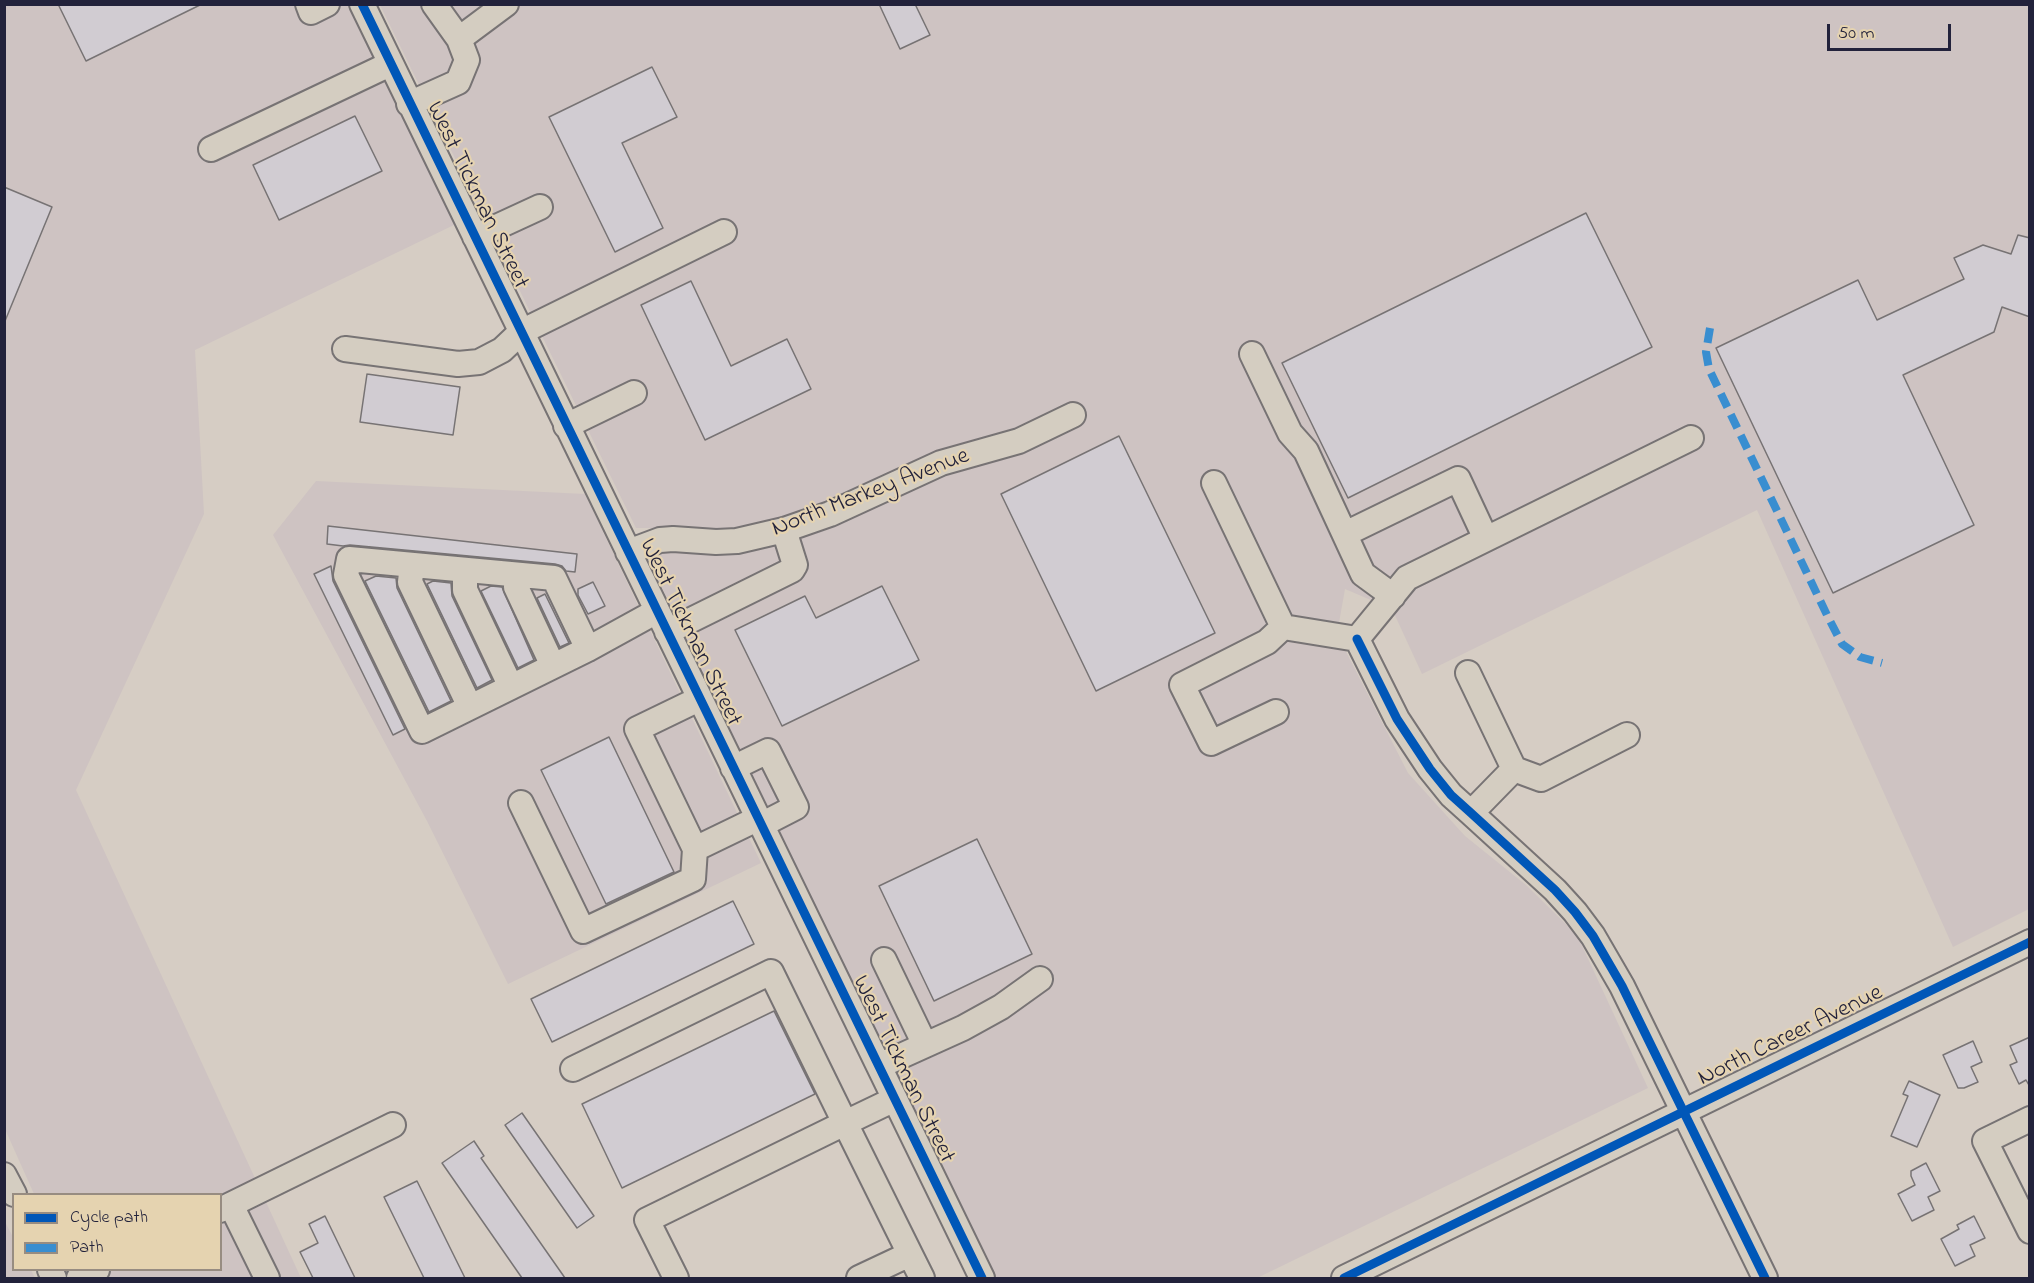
<!DOCTYPE html>
<style>
body{margin:0}
#map{position:relative;width:2034px;height:1283px;overflow:hidden;background:#d6cdc4;font-family:"Indie Flower",sans-serif}
canvas{display:block}
.frame{position:absolute;inset:0;border:6px solid #22223b;pointer-events:none}
.legend{position:absolute;left:12px;top:1193px;width:210px;height:78px;box-sizing:border-box;background:#e5d3b0;border:2px solid #978c81;margin:0;padding:8px 10px;list-style:none;font-size:18px;color:#22223b}
.legend li{display:flex;align-items:center;gap:12px;height:30px}
.legend b{width:30px;border:2px solid #978c81}
.scale{position:absolute;left:1827px;top:24px;width:124px;height:27px;box-sizing:border-box;border:3px solid #22223b;border-top:0;padding-left:8px;font-size:18px;line-height:21px;white-space:nowrap;color:#22223b;-webkit-text-stroke:4px #e5d3b0;paint-order:stroke}
</style>
<div id="map">
<canvas width="2034" height="1283"></canvas>
<div class="frame"></div>
<ul class="legend">
<li><b style="height:8px;background:#0057b8"></b>Cycle path</li>
<li><b style="height:8px;background:#398ed0"></b>Path</li>
</ul>
<div class="scale">50 m</div>
</div>
<script>
const context = document.querySelector('canvas').getContext('2d');
context.lineJoin = 'round';
function fill(path, color) { context.fillStyle = color; context.fill(path, 'evenodd'); }
const toPath = rows => new Path2D(rows.map(r => 'M' + r).join(''));
function stroke(path, color, width, dash) { context.strokeStyle = color; context.lineWidth = width; context.lineCap = dash ? 'butt' : 'round'; context.setLineDash(dash || []); context.stroke(path); }
function drawText(font, color, halo, rows, align = 'center') {
  context.font = font + ' "Indie Flower",sans-serif'; context.lineWidth = 4.5; context.setLineDash([]); context.textBaseline = 'middle'; context.strokeStyle = halo; context.fillStyle = color; for (const [text, x, y, turn = 0] of rows) {
    context.save(); context.translate(x, y); context.rotate((+turn || 0) * Math.PI / 180); context.textAlign = isNaN(turn) ? turn : align; if (halo) context.strokeText(text, 0, 0); context.fillText(text, 0, 0); context.restore();
  }
}
fill(toPath([
 [4,5,349,5,456,224,195,350,204,514,76,790,301,1278,72,1278,68,1270,220,1270,220,1194,34,1194,5,1129],
 [380,5,2029,5,2029,909,1953,947,1757,510,1422,674,1392,609,1345,589,1337,634,1408,773,1465,836,1526,885,1577,935,1648,1088,1257,1278,995,1278,649,561,666,552,727,554,776,546,829,529,950,474,943,450,784,522,739,528,636,528],
 [316,481,585,494,761,863,508,984,427,821,273,535],
 [4,1220,13,1237,14,1270,31,1270,35,1278,5,1278]
]), '#cec3c2');
const building = toPath([
 [58,4,202,4,86,61,58,4],
 [879,4,915,4,930,35,900,49,879,4],
 [652,67,677,117,622,143,663,228,615,252,549,117,652,67],
 [355,116,382,171,279,220,253,165,355,116],
 [4,187,52,207,5,321,4,321,4,187],
 [1586,213,1652,347,1348,498,1282,363,1586,213],
 [2018,235,2030,238,2030,317,2002,307,1994,332,1903,375,1974,525,1833,593,1716,348,1858,280,1877,320,1964,279,1954,258,1983,245,2011,254,2018,235],
 [691,281,731,366,787,339,811,389,705,440,641,305,691,281],
 [367,374,460,387,453,435,360,422,367,374],
 [1119,436,1215,633,1096,691,1001,494,1119,436],
 [328,526,577,554,575,572,566,571,562,566,555,564,350,545,343,546,327,544,328,526],
 [331,566,333,581,405,729,393,735,314,574,331,566],
 [376,576,396,578,397,588,451,701,429,712,365,581,376,576],
 [433,581,451,583,452,596,492,680,477,688,427,584,433,581],
 [593,582,605,606,588,614,578,595,578,589,593,582],
 [491,586,502,587,534,660,518,668,481,591,491,586],
 [882,586,919,660,782,726,735,630,805,596,816,618,882,586],
 [545,594,569,643,560,647,537,598,545,594],
 [609,737,674,872,606,904,541,770,609,737],
 [977,839,1032,954,934,1001,879,886,977,839],
 [733,901,754,944,552,1042,531,999,733,901],
 [774,1011,815,1094,622,1188,582,1104,774,1011],
 [2030,1037,2030,1087,2026,1080,2019,1084,2010,1065,2017,1062,2010,1046,2030,1037],
 [1973,1041,1982,1062,1971,1067,1978,1082,1964,1088,1958,1088,1943,1055,1973,1041],
 [1909,1081,1940,1095,1917,1147,1891,1136,1908,1096,1903,1094,1909,1081],
 [522,1113,594,1216,577,1228,505,1125,522,1113],
 [474,1141,484,1156,481,1158,565,1278,522,1278,442,1163,474,1141],
 [1926,1163,1940,1191,1928,1197,1934,1210,1912,1221,1898,1194,1915,1185,1911,1176,1911,1171,1926,1163],
 [417,1181,465,1278,424,1278,384,1197,417,1181],
 [325,1216,355,1278,313,1278,300,1252,318,1243,309,1224,325,1216],
 [1974,1216,1985,1238,1970,1245,1975,1256,1955,1266,1941,1239,1959,1229,1957,1225,1974,1216]
]);
fill(building, '#d1ccd2');
stroke(building, '#777374', 1.5);
const minor = toPath([
 [308,4,311,12,327,4],
 [362,4,982,1278],
 [459,39,506,4],
 [409,104,458,82,467,60,459,39,434,4],
 [211,149,390,64],
 [475,237,540,207],
 [345,349,458,364,479,362,502,350,521,332,724,232],
 [1252,354,1290,433,1306,451,1363,574,1393,596],
 [566,426,634,393],
 [1214,483,1283,627,1357,639],
 [1345,534,1458,479,1486,539],
 [628,552,660,540,673,539,716,542,737,541,784,530,830,514,941,463,1019,441,1073,415],
 [412,565,410,582,470,707],
 [465,570,465,590,511,687],
 [517,575,516,587,553,666],
 [667,632,792,570,795,565,784,530],
 [1357,639,1397,719,1430,769,1451,795,1471,813,1555,890,1575,912,1593,936,1622,986,1765,1278],
 [1357,639,1407,578,1691,438],
 [588,649,554,578,349,559,346,575,422,731,588,649,657,611],
 [1468,673,1514,769],
 [699,699,637,729,695,849,757,819],
 [1276,712,1211,743,1182,685,1267,642,1283,627],
 [733,768,768,751,796,807,761,825],
 [521,803,583,931,693,879,695,849],
 [1471,813,1514,769,1541,779,1627,735],
 [884,960,925,1045],
 [879,1066,963,1028,1001,1007,1040,979],
 [573,1069,771,972,845,1123,895,1099],
 [2030,1119,1985,1141,2030,1231],
 [4,1175,14,1194],
 [231,1205,267,1278],
 [220,1210,393,1125],
 [50,1270,54,1278],
 [79,1278,97,1270],
 [676,1278,647,1220,845,1123,910,1254],
 [859,1278,910,1254,922,1278],
 [1344,1278,2030,942]
]);
stroke(minor, '#777374', 28);
stroke(minor, '#d4cdc1', 24);
stroke(toPath([
 [1710,328,1706,352,1709,369,1827,615,1842,644,1860,657,1882,663]
]), '#398ed0', 8, [15, 8]);
stroke(toPath([
 [362,4,982,1278],
 [1357,639,1397,719,1430,769,1451,795,1471,813,1555,890,1575,912,1593,936,1622,986,1765,1278],
 [1344,1278,2030,942]
]), '#0057b8', 9);
drawText('24px', '#22223b', '#e5d3b0', [
 ["West Tickman Street",476,196,64],
 ["North Markey Avenue",871,494,-21],
 ["West Tickman Street",689,633,64],
 ["North Career Avenue",1791,1037,-26],
 ["West Tickman Street",902,1070,64]
]);
</script>
